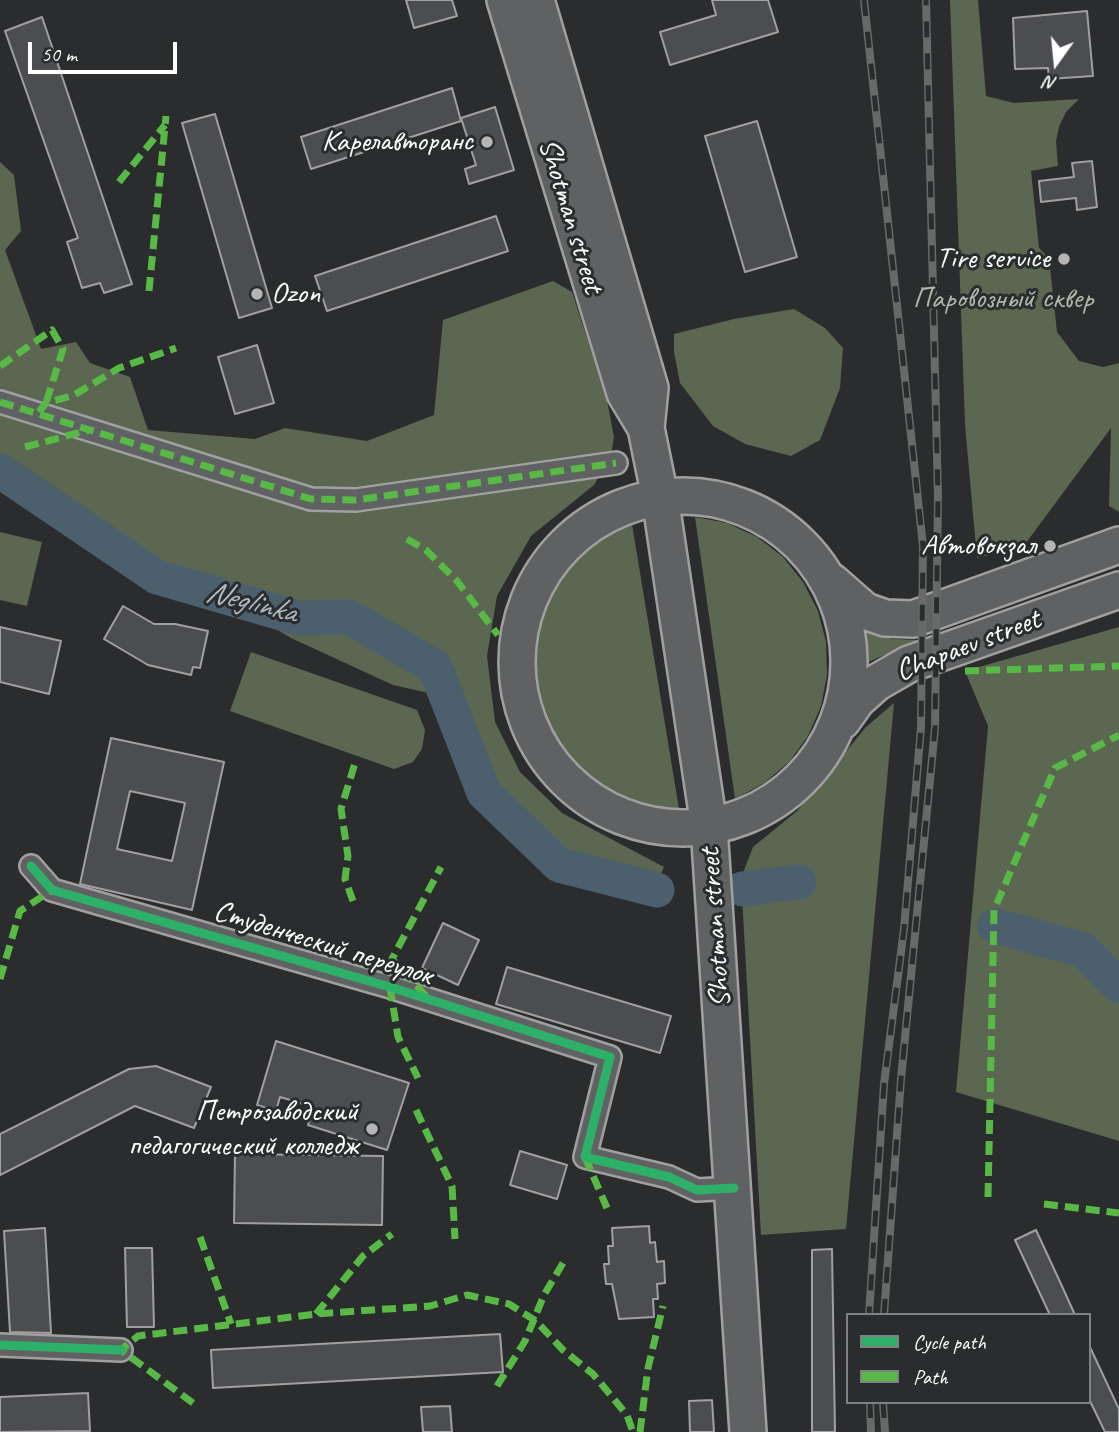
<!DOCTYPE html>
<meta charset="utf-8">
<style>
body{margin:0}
#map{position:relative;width:1119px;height:1432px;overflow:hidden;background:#2b2c2d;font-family:Caveat,sans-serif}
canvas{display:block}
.legend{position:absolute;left:846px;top:1313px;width:245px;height:91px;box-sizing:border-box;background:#2a2d2e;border:2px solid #7f8182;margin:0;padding:9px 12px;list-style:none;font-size:21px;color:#fff}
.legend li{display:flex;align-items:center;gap:14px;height:35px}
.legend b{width:35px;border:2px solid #7f8182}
.north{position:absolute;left:1021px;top:28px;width:70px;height:70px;-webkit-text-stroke:5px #2a2d2e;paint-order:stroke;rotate:195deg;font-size:19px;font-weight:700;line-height:28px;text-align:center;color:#fff}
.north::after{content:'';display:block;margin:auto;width:24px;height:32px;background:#fff;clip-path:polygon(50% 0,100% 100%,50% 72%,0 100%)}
.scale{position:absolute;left:28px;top:42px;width:149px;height:32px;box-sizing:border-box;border:4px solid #fff;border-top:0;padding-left:9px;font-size:21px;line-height:24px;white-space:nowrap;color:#fff;-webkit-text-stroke:5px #2a2d2e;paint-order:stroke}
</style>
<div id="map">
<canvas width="1119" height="1432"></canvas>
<ul class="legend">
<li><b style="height:9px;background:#2db169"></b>Cycle path</li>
<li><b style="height:9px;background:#58b947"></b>Path</li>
</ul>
<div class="north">N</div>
<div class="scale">50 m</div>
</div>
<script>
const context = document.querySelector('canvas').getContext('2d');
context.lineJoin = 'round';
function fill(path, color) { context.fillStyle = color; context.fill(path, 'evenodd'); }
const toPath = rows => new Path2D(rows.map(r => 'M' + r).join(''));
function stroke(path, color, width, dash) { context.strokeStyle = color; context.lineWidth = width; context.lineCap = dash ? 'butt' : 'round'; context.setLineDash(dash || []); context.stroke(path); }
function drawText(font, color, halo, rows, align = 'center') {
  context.font = font + ' Caveat,sans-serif'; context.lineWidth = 6; context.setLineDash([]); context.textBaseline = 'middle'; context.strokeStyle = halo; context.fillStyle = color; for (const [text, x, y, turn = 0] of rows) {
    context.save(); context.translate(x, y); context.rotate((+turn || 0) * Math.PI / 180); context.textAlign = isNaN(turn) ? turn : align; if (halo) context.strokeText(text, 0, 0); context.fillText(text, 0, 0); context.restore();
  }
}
fill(toPath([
 [950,0,978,0,986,96,1014,103,1079,99,1066,112,1059,127,1056,141,1058,166,1031,171,1039,248,1049,258,1057,332,1079,361,1103,367,1119,363,1119,512,1109,506,1111,428,1023,547,977,558,965,425],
 [0,162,14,175,21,231,5,250,41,349,76,342,90,363,130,377,148,430,255,439,285,428,367,441,434,415,443,320,553,281,572,292,606,395,614,437,611,455,594,485,531,536,497,596,487,656,495,722,520,772,562,813,664,867,657,883,567,861,512,810,433,694,393,685,291,638,239,607,192,594,149,577,95,547,89,516,15,473,0,453],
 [794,309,825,328,843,348,840,388,820,440,791,456,745,444,713,426,680,383,674,352,674,334,734,319],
 [695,517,727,523,757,537,783,557,803,582,818,611,826,642,827,675,821,706,808,736,789,762,764,783,735,799],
 [632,524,679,809,647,805,618,795,591,778,568,756,551,731,539,701,534,670,536,639,544,608,559,581,579,557,604,537],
 [0,532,42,542,27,606,0,600],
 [853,627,892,639,919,640,866,663,855,672,858,658],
 [1119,627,1119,1141,956,1092,988,726,965,671],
 [251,652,417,710,425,730,422,749,413,762,394,769,230,711],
 [894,703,846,1229,761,1235,741,878,753,847,797,811,866,727]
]), '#5b6751');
stroke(toPath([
 [0,471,157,577,298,618,349,617,435,667,484,793,559,865,657,890],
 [742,889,799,882],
 [995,926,1084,950,1119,986]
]), '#4c5f6d', 35);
const building = toPath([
 [406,0,452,0,457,16,414,28,406,0],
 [712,0,768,0,778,32,670,65,660,32,716,15,712,0],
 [1087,11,1093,76,1049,79,1048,68,1015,69,1013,18,1087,11],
 [42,17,132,284,104,293,100,283,82,288,67,242,78,238,5,31,42,17],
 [452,88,461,121,311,169,301,137,452,88],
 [495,107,514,170,469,184,465,169,476,165,461,118,495,107],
 [215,114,272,308,239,318,182,123,215,114],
 [757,121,797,257,745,272,705,136,757,121],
 [1092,161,1097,207,1077,210,1076,198,1041,202,1039,181,1074,177,1072,163,1092,161],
 [496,216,508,251,327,311,315,276,496,216],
 [257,345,274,403,235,414,218,357,257,345],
 [123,606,154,624,175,624,208,631,200,668,193,667,191,675,148,665,104,639,123,606],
 [0,627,61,641,49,694,0,682,0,627],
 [111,738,224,762,192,910,80,884,111,738],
 [130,791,185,803,172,861,117,849,130,791],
 [443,923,479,940,458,985,422,968,443,923],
 [507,967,671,1016,660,1053,496,1004,507,967],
 [276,1041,409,1083,387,1150,308,1125,313,1107,280,1097,276,1111,257,1105,276,1041],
 [156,1066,211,1087,194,1128,135,1106,0,1175,0,1134,129,1069,156,1066],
 [520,1151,567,1165,557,1199,510,1185,520,1151],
 [235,1154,383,1156,382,1225,234,1223,235,1154],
 [649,1226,650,1243,655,1242,657,1262,664,1261,665,1283,657,1284,658,1299,653,1299,654,1317,619,1319,612,1284,606,1284,604,1264,609,1264,608,1246,613,1246,612,1228,649,1226],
 [45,1228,51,1333,10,1332,4,1231,45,1228],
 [1036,1230,1061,1284,1075,1315,1050,1315,1015,1240,1036,1230],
 [125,1248,152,1248,154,1327,127,1327,125,1248],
 [832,1249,835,1432,812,1432,812,1250,832,1249],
 [500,1334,503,1372,213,1388,211,1350,500,1334],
 [1089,1345,1119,1409,1119,1432,1105,1432,1089,1399,1089,1345],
 [88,1393,90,1431,0,1432,0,1397,88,1393],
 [712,1400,714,1432,690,1432,689,1401,712,1400],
 [450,1406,452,1432,423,1432,421,1407,450,1406]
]);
fill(building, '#4c4d51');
stroke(building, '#a0a0a0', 2);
const street = toPath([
 [0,402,311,499,356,500,616,463],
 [31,866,52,890,390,987,610,1057,585,1157,669,1177,697,1190,734,1188],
 [0,1345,121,1350]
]);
const primary = toPath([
 [505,0,625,393,646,428],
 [536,0,650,388,646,428,660,497,709,826,748,1432],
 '517 662a166 166 0 1 1 332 0a166 166 0 1 1-332 0Z',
 [832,582,865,611,885,618,913,619,1119,545],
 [842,721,857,700,876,683,909,664,1119,590]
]);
stroke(street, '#a0a0a0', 26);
stroke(primary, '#a0a0a0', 40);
stroke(street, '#606162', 21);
stroke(primary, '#606162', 35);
const rail = toPath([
 [864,0,923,546,921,727,904,929,884,1084,869,1315],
 [884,1315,901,1079,935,728,938,496,926,0],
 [870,1402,871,1432],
 [883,1402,885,1432]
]);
stroke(rail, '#686969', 8);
stroke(rail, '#2a2d2e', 5, [16]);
stroke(toPath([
 [119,182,165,125],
 [149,291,166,116],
 [0,366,52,330,63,349,46,403],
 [0,402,311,499,356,500,616,463],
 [39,412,46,403,74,395,119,368,176,348],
 [25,447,89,430],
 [407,539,426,550,457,581,498,635],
 [965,671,1119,666],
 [353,901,345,879,348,856,341,809,355,763],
 [0,979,20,911,52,890],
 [390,987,398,1037,418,1078],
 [426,996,392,959,441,867],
 [416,1110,452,1186,455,1239],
 [585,1157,607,1208],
 [988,1197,994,910,1055,768,1119,735],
 [1044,1204,1119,1213],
 [200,1237,231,1324],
 [316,1314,363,1256,392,1234],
 [497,1386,525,1341,544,1295,563,1263],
 [193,1403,121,1350,138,1336,316,1314,430,1306,467,1295,509,1304,536,1321,563,1350,593,1374,627,1415,633,1432],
 [640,1432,648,1368,663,1306]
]), '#58b947', 7, [14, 7]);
stroke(toPath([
 [31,866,52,890,390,987,610,1057,585,1157,669,1177,697,1190,734,1188],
 [0,1345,121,1350]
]), '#2db169', 9);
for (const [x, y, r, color] of [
 [487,142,7,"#b5b5b6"],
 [1064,259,7,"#b5b5b6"],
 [257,294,7,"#b5b5b6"],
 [1050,546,7,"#b5b5b6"],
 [372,1129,7,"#b5b5b6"]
]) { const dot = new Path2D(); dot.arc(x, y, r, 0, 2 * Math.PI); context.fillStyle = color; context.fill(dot); stroke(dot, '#2a2d2e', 2.5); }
drawText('30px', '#fff', '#2a2d2e', [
 ["Карелавторанс",473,142],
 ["Tire service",1050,259],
 ["Ozon",271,294,"left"],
 ["Автовокзал",1036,546],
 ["Петрозаводский",358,1112],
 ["педагогический колледж",358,1146]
], 'right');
drawText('30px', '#fff', '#2a2d2e', [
 ["Shotman street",570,216,73],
 ["Chapaev street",968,646,-21],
 ["Shotman street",716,928,-94],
 ["Студенческий переулок",323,944,17]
]);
drawText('30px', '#b0b8ab', '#2a2d2e', [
 ["Паровозный сквер",1003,299]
]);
drawText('italic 32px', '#b0b9c0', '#2a2d2e', [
 ["Neglinka",251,603,14]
]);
</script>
